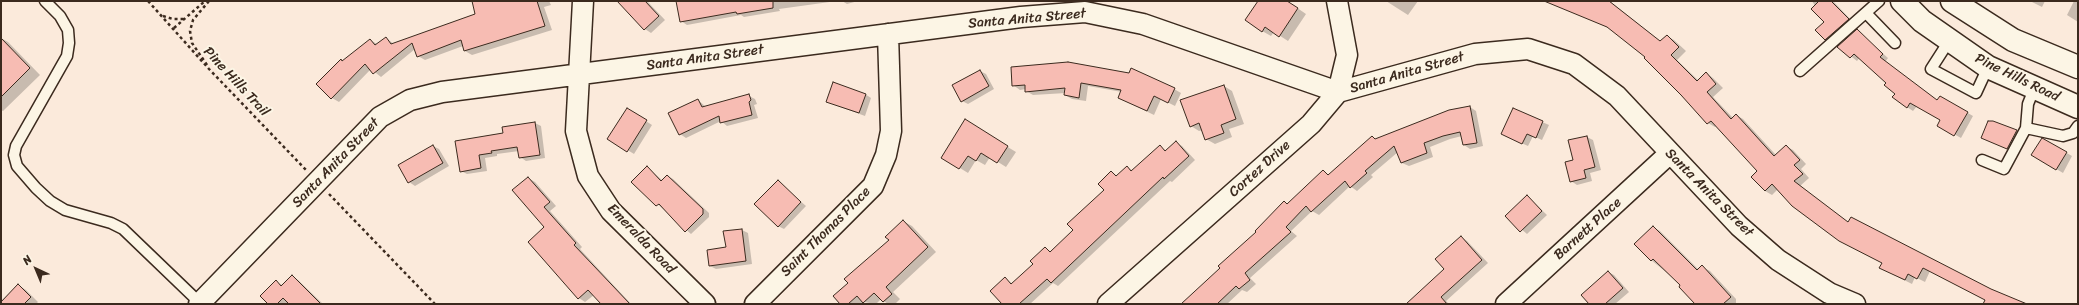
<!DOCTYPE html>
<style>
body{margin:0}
#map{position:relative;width:2079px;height:305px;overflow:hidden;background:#fbeadb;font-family:Sriracha,sans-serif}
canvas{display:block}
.frame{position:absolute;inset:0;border:2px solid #3b2a1e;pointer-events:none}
.north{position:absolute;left:16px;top:249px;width:40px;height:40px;-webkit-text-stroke:3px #fcf5e5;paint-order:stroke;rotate:316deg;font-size:11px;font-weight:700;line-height:16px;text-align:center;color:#3b2a1e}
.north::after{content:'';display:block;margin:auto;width:14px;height:18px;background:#3b2a1e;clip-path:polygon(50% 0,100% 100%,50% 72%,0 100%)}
</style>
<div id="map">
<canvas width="2079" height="305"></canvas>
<div class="frame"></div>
<div class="north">N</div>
</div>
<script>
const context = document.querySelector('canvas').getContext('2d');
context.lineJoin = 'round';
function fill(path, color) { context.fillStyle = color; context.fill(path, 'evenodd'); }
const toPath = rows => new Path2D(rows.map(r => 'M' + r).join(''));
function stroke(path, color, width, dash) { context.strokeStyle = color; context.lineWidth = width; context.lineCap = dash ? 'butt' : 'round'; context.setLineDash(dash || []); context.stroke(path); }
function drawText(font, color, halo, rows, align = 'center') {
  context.font = font + ' Sriracha,sans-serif'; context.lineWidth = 4; context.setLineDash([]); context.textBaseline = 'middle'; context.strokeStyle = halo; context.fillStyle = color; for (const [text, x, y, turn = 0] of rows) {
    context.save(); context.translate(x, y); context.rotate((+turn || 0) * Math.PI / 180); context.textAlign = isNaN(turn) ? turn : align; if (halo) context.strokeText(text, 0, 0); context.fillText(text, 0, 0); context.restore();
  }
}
fill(toPath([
 [473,1,549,1,551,5,544,7,552,30,472,55,465,51,463,46,425,60,418,56,415,49,381,77,371,69,339,102,332,98,341,60,343,62,370,40,377,44,386,38,394,44,476,15],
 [623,1,647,1,665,20,651,33,645,29],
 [677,1,837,1,779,9,780,11,744,17,741,15,687,25,681,21],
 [842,1,858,1,847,4],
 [1259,1,1287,1,1306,14,1288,41,1274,32,1271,36,1262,31],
 [1386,1,1418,1,1408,15],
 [1562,1,1612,1,1612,3,1661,42,1667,36,1674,40,1686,51,1677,60,1698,80,1706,73,1713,78,1723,88,1713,97,1733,118,1736,115,1743,119,1776,155,1786,146,1793,150,1806,164,1801,169,1809,178,1800,186,1849,223,2023,304,1984,304,1986,300,1930,271,1925,282,1915,277,1912,284,1880,268,1883,263,1778,189,1772,195,1765,191,1759,171,1716,126,1715,127,1708,123,1647,57,1611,29,1566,9],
 [1812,1,1833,1,1854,23,1832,43,1826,39,1825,22],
 [2030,1,2045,1,2042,7],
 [2074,1,2078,1,2078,22,2067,15],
 [1857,31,1888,58,1885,62,1938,101,1940,97,1973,116,1961,138,1938,125,1941,120,1917,106,1913,111,1907,107,1887,83,1860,57,1857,61,1839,47],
 [1,38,8,42,40,75,3,111,1,110],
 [1012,68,1174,89,1181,93,1175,106,1161,99,1154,115,1119,98,1122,92,1088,86,1086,101,1072,99,1065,95,1066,93,1033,95,1026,91,1026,89,1020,90,1013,85],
 [980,71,986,74,994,89,968,104,962,101],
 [1224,86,1232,91,1244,124,1229,129,1232,137,1215,144,1206,139,1203,130,1199,131,1191,126],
 [865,94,871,98,865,116,827,102],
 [749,96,755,99,757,104,754,105,758,118,727,126,721,121,686,138,680,134,698,100,706,107],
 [1470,107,1476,111,1483,146,1470,149,1464,145,1462,136,1450,139,1430,147,1433,157,1409,166,1402,163,1398,152,1371,175,1373,177,1357,191,1350,186,1319,215,1312,211,1291,231,1297,236,1250,278,1256,284,1247,292,1242,290,1227,304,1184,304,1258,232,1285,203,1288,204,1323,171,1329,175,1372,137,1377,140],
 [627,109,652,125,634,154,608,138],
 [1513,109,1549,125,1542,140,1533,136,1528,146,1508,137],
 [1993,122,2023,135,2014,152,1982,138],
 [535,123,541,126,545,158,526,161,520,157,519,151,497,154,497,156,485,158,487,171,467,174,461,171,456,142,504,134],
 [973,126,1016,152,1006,167,990,157,985,165,976,160,968,173,942,157],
 [1587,137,1593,140,1601,170,1590,173,1592,181,1577,185,1571,181],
 [2042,139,2072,156,2063,173,2033,155],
 [1176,143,1182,146,1195,160,1172,182,1170,181,1058,286,1053,283,1030,304,1003,304,1005,279,1013,284,1034,264,1045,248,1051,252,1075,230,1105,191,1112,172,1117,176,1127,167,1133,171,1160,147,1167,151],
 [433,146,439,149,449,166,415,186,409,182,399,165],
 [647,167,663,181,667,176,673,179,709,213,709,217,691,234,633,182],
 [528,178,535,182,556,206,550,211,582,247,580,249,631,304,603,304,594,295,585,302,579,298,530,242,545,227],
 [778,182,806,206,784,229,778,226],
 [1527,196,1547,215,1527,234,1506,216],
 [903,221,912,226,936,252,893,292,900,299,895,304,888,304,881,299,876,304,864,302,862,304,842,304],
 [1653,227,1660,231,1699,270,1702,267,1710,271,1736,299,1736,303,1696,304,1682,285,1651,260],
 [742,230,748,233,752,264,716,269,710,266],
 [1461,237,1467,241,1488,263,1446,301,1449,304,1408,304,1446,269],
 [1608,272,1614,275,1629,292,1615,304,1590,304],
 [292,276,298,280,323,304,290,304,288,302,286,304,269,304,276,282,282,285],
 [18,285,26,290,38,302,36,304,1,304,1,301]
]), '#0003');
const building = toPath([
 [472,1,537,1,545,26,464,51,461,40,417,57,412,43,373,74,365,64,331,99,316,84,341,59,342,61,370,39,375,45,386,37,391,44,475,14,472,1],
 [617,1,645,1,659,16,644,30,617,1],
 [676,1,773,1,773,8,737,14,736,12,680,22,676,1],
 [1258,1,1287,1,1298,8,1279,37,1265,27,1262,32,1245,20,1258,1],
 [1544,1,1609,1,1660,41,1667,35,1679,47,1671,55,1697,81,1706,72,1716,84,1707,92,1731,119,1736,114,1774,156,1786,145,1800,160,1794,165,1803,174,1794,181,1848,222,1851,217,1991,289,2027,304,1983,304,1985,300,1923,268,1917,279,1908,274,1905,280,1879,268,1882,263,1839,241,1792,206,1772,184,1765,191,1751,177,1757,171,1711,121,1707,124,1681,95,1644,58,1645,57,1607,27,1544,1],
 [1819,1,1831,1,1849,19,1825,40,1815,30,1824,22,1811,9,1819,1],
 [1857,29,1883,54,1880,57,1937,100,1940,96,1968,112,1954,136,1937,126,1940,120,1910,103,1907,108,1892,97,1895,94,1884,85,1886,83,1854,54,1850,58,1837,47,1857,29],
 [1,38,30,68,1,97,1,38],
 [1068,62,1129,73,1131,68,1175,88,1168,103,1154,96,1147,111,1118,98,1121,90,1081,83,1079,98,1064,95,1065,88,1025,92,1025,85,1012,86,1011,67,1068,62],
 [980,70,989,86,961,102,952,85,980,70],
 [833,82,866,94,859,113,826,102,833,82],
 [1224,85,1236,119,1221,125,1224,133,1205,140,1199,123,1190,127,1180,100,1224,85],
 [749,94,751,100,749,102,752,115,720,123,719,116,679,135,668,113,698,99,702,107,749,94],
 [1470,106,1477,143,1463,145,1460,132,1443,136,1424,143,1427,153,1401,163,1394,146,1365,171,1367,173,1350,188,1345,181,1311,212,1306,206,1286,227,1291,232,1245,273,1250,280,1239,289,1236,286,1217,304,1181,304,1220,268,1218,266,1256,232,1255,231,1284,201,1287,204,1323,170,1328,175,1372,136,1375,139,1449,110,1470,106],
 [627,108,647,120,627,152,607,139,627,108],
 [1513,108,1543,121,1536,138,1527,134,1522,144,1501,134,1513,108],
 [965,119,1008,146,997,163,981,153,976,161,968,156,959,169,941,158,965,119],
 [1988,121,1993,121,2017,130,2007,149,1981,138,1988,121],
 [535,122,540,155,519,158,517,147,491,151,492,153,479,155,481,168,460,172,455,141,503,133,502,127,535,122],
 [1587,136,1595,167,1584,170,1586,178,1570,182,1565,162,1573,160,1568,140,1587,136],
 [2042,138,2067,152,2056,170,2031,155,2042,138],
 [1176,141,1189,156,1164,179,1163,177,1051,283,1047,279,1019,304,1002,304,990,291,1005,277,1011,284,1033,264,1030,261,1045,247,1050,252,1073,230,1067,224,1104,190,1098,184,1111,171,1116,176,1127,166,1131,171,1160,145,1165,151,1176,141],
 [433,145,443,163,408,183,398,165,433,145],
 [647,166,661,181,667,175,703,209,703,214,685,232,659,204,656,206,631,182,647,166],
 [528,177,550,202,544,207,576,243,574,245,630,304,601,304,588,290,578,299,528,242,544,227,512,190,528,177],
 [778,180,801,202,778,227,754,204,778,180],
 [1527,195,1542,211,1520,232,1505,216,1527,195],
 [903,220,928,247,886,287,892,294,883,302,874,293,863,303,857,296,848,304,840,304,833,296,848,283,844,279,889,240,885,237,903,220],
 [1653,226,1697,270,1702,265,1731,297,1723,304,1695,304,1679,287,1680,285,1653,259,1651,261,1634,244,1653,226],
 [742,229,746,261,709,266,707,250,726,247,723,231,742,229],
 [1461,236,1482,260,1441,297,1447,304,1406,304,1444,269,1435,259,1461,236],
 [1608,271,1623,288,1605,304,1589,304,1581,295,1608,271],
 [292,275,321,304,289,304,283,298,277,304,268,304,260,296,276,280,281,286,292,275],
 [18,284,31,297,24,304,1,304,1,302,18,284]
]);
fill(building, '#f7bcb3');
stroke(building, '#3b2a1e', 1);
const service = toPath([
 [45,1,60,16,68,30,69,43,67,56,16,146,14,155,17,166,36,188,50,201,65,210,111,223,123,229,200,303],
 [1866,13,1895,43],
 [1949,41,1931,69,1976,93,1988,67],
 [1800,71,1879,1],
 [2034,89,2028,104,2026,128,2063,136,2073,133,2078,126],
 [1982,160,2004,169,2026,128]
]);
const minor = toPath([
 [583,1,576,131,588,176,611,211,705,304],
 [199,304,380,117,410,100,442,92,1021,17,1085,12,1143,24,1338,92,1475,54,1528,49,1574,64,1617,96,1739,226,1778,260,1829,293,1855,304],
 [755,304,873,186,886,155,891,131,888,34],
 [1108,304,1311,124,1338,92,1347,55,1337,1],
 [1506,304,1669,154]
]);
const secondary = toPath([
 [1902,1,1922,21,1988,67,2078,107],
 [1952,1,2013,40,2078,67]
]);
stroke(service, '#3b2a1e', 13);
stroke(minor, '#3b2a1e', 23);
stroke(secondary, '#3b2a1e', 25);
stroke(toPath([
 [148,1,209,69,306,170],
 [163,16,173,19,184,19],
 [174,28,205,1],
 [207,65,192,43,190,31,193,20,209,1],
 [329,194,435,304]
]), '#3b2a1e', 2.5, [3, 3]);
stroke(service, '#fcf5e5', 10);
stroke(minor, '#fcf5e5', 20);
stroke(secondary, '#fcf5e5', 22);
drawText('14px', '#3b2a1e', '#fcf5e5', [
 ["Santa Anita Street",1027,19,-5],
 ["Santa Anita Street",705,58,-8],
 ["Santa Anita Street",1407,73,-16],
 ["Pine Hills Road",2017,78,26],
 ["Pine Hills Trail",236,82,47],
 ["Santa Anita Street",336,163,-46],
 ["Cortez Drive",1260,169,-42],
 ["Santa Anita Street",1709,193,45],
 ["Barnett Place",1588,229,-42],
 ["Saint Thomas Place",826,232,-45],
 ["Emeralda Road",641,239,46]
]);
</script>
